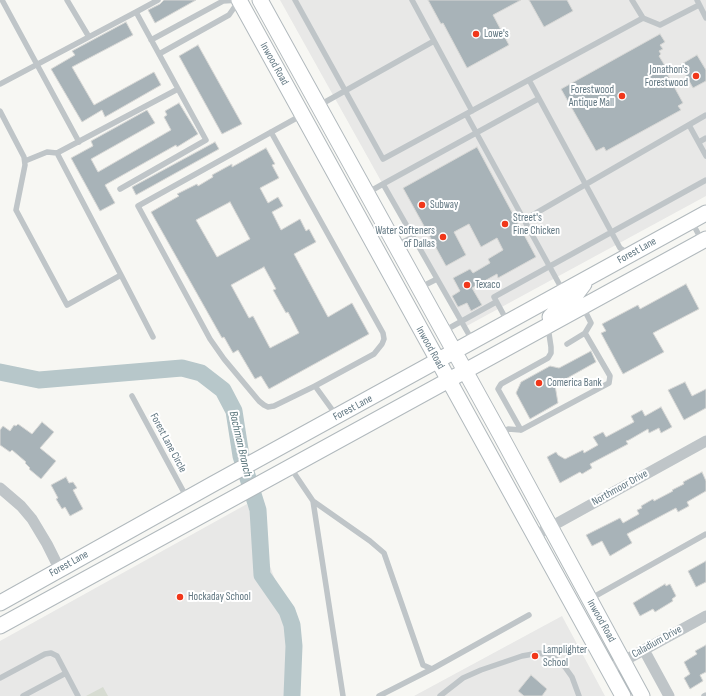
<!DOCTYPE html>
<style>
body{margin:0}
canvas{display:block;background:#f7f7f3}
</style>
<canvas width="706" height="696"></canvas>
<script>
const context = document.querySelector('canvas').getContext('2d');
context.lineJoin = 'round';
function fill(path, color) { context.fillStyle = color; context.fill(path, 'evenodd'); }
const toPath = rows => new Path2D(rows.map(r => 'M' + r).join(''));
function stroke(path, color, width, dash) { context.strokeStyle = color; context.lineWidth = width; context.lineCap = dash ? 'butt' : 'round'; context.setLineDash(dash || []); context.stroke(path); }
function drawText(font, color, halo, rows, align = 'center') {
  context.font = font + ' "Sofia Sans Condensed",sans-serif'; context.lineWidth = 4; context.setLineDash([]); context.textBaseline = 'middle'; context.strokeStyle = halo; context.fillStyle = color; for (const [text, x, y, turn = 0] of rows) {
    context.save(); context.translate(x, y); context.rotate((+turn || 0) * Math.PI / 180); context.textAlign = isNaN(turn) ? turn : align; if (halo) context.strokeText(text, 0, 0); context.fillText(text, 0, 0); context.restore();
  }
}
fill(toPath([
 [280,0,706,0,706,196,463,328],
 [247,504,277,585,284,609,287,630,286,653,288,680,288,696,0,696,0,641],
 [562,616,605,696,414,696]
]), '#e8e8e7');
fill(toPath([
 [103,687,108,696,86,696]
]), '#d7dcd2');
stroke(toPath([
 [0,372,39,380,182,368,201,373,223,390,234,411,241,456,258,510,262,575,287,611,292,625,294,646,292,696]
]), '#b7c7ca', 17);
const building = toPath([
 [164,0,196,0,155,23,148,10,160,4,164,0],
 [428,0,521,0,493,15,509,45,467,68,443,23,441,24,428,0],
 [529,0,567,0,573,11,544,27,529,0],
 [126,22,133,35,72,67,94,105,154,72,161,85,105,117,102,110,82,122,51,69,75,55,72,51,126,22],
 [660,34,665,42,660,45,663,49,659,51,661,54,659,56,667,69,665,70,683,103,678,106,681,110,606,151,604,147,596,151,561,89,660,34],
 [198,45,242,124,222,134,179,56,198,45],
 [697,55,706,70,706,81,693,88,680,65,697,55],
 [179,103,198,134,177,147,176,145,105,185,115,203,100,211,71,158,93,146,91,141,147,110,155,123,91,159,98,172,171,130,164,117,167,115,165,111,179,103],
 [215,142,219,149,136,195,132,187,215,142],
 [477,147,536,257,498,278,497,274,472,288,482,305,471,311,467,303,458,307,452,296,460,291,453,278,470,269,473,273,490,263,488,259,503,250,497,238,481,247,469,224,454,232,466,255,446,266,403,188,477,147],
 [266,148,275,164,272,165,279,178,260,188,268,203,278,197,283,206,272,212,281,230,300,219,306,231,309,229,316,242,294,254,328,317,352,303,369,334,269,389,261,376,255,379,238,350,233,353,224,337,222,338,151,212,179,196,177,194,197,184,198,186,213,177,212,175,232,164,232,167,266,148],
 [230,202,250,239,217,257,196,220,230,202],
 [264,267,276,289,273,290,286,313,288,312,299,333,270,348,253,316,249,318,231,285,264,267],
 [686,284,699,309,653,333,664,352,623,374,601,333,606,331,602,324,638,305,640,309,686,284],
 [591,351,596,362,555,385,558,403,530,419,516,393,521,382,550,366,559,368,591,351],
 [685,382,692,396,706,389,706,408,684,420,668,390,685,382],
 [661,407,672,427,661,433,659,428,649,433,648,429,629,440,626,441,628,444,590,464,592,468,582,474,580,472,560,483,547,457,556,452,558,455,565,459,583,450,584,453,598,445,593,437,603,432,606,437,634,422,631,416,642,410,645,416,661,407],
 [42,422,54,432,40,448,56,461,41,479,29,469,30,468,25,463,26,462,12,450,10,452,0,445,0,430,3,426,10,431,14,425,16,426,18,424,32,434,42,422],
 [702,472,706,481,706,491,687,502,689,506,678,512,676,508,627,534,632,543,610,556,602,541,592,546,586,535,620,518,623,523,639,514,637,510,642,508,641,506,653,499,654,501,673,491,672,490,684,484,683,482,702,472],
 [66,477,69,483,73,482,77,488,73,490,83,509,70,516,65,507,62,509,56,499,58,498,51,485,66,477],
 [706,561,706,582,696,587,688,571,706,561],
 [665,584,666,586,670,584,676,596,672,599,673,601,655,612,653,609,640,616,633,603,665,584],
 [706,645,706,672,700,675,703,681,690,689,684,678,690,674,684,662,697,654,695,651,706,645],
 [531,675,547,689,542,696,524,696,518,691,531,675]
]);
fill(building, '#a8b3b8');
stroke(building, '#d8d8d6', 1);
const secondary = toPath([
 [239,0,623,696],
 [260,0,500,434,642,696],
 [550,317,558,309,575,296,584,284],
 [0,603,213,484,706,213],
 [0,626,706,239]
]);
stroke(secondary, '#b1b9bd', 17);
stroke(toPath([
 [2,0,79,142],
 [67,0,89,37],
 [295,0,383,159,643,18,632,0],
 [412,0,472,111],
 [697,0,706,18],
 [136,12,158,0],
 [643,18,660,25,699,5],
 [151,40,223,1,239,0],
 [159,54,229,15,238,2],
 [529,80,620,248,629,254],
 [0,84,136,12,206,140,120,189],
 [318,106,434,41],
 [0,111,24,157,25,165,16,210,67,305,121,275,57,153,178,89],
 [466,114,563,291],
 [302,115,138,206,210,339,224,359,259,401,264,405,268,407,274,406,315,386,336,415],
 [689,125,706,156],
 [271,132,383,333,384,339,382,344,374,354,315,386],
 [699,142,706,138],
 [25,161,47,152,57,153],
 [367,193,383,184],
 [524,220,706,115],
 [692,222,702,241],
 [397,245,413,237],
 [121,275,153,337],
 [419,288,437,279],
 [583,307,591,323,585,333],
 [507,321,494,297,706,180],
 [444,331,496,302],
 [472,340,383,184,538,99],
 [132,396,187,498],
 [521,430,498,389,501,384,548,358,551,353,551,347,548,327],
 [500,434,508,429,521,430,609,383,610,376,585,333,567,344],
 [290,467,313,501,343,696],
 [313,501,370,541,384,553,423,665,432,669,529,615],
 [590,599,706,534],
 [0,678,45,654,51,653,57,656,78,696],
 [23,696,66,673],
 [379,696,432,669],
 [440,696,463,678,481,670,522,656,539,653,551,656,562,663,572,677,579,696],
 [704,696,706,695]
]), '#bfc5c8', 5.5);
stroke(toPath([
 [0,488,21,506,32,519,47,544,60,570],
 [534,536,706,441],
 [644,650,669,696],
 [609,669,706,616]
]), '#bfc5c8', 11);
stroke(secondary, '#fff', 15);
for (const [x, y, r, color] of [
 [476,34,4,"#f1371a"],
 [696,76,4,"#f1371a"],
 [622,96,4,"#f1371a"],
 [422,205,4,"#f1371a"],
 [505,224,4,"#f1371a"],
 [443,237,4,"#f1371a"],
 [467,285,4,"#f1371a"],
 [539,383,4,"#f1371a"],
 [180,597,4,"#f1371a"],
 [535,656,4,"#f1371a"]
]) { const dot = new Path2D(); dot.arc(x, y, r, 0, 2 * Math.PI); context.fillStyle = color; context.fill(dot); stroke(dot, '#fff', 1.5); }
drawText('11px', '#607681', '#fff', [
 ["Lowe's",484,34],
 ["Jonathon's",688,70,"right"],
 ["Forestwood",688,83,"right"],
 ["Forestwood",614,90,"right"],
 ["Antique Mall",614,103,"right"],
 ["Subway",430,205],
 ["Street's",513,218],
 ["Fine Chicken",513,231],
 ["Water Softeners",435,231,"right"],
 ["of Dallas",435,244,"right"],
 ["Texaco",475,285],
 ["Comerica Bank",547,383],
 ["Hockaday School",188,597],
 ["Lamplighter",543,650],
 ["School",543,663]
], 'left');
drawText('11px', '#607681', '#fff', [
 ["Inwood Road",274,64,61],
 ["Forest Lane",637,251,-29],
 ["Inwood Road",430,348,61],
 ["Forest Lane",353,408,-28],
 ["Forest Lane Circle",168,443,62],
 ["Northmoor Drive",620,488,-29],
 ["Forest Lane",69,564,-29],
 ["Inwood Road",601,621,61],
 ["Caladium Drive",657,642,-29]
]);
drawText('italic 12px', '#5a767c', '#fff', [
 ["Bachman Branch",240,444,77]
]);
</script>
